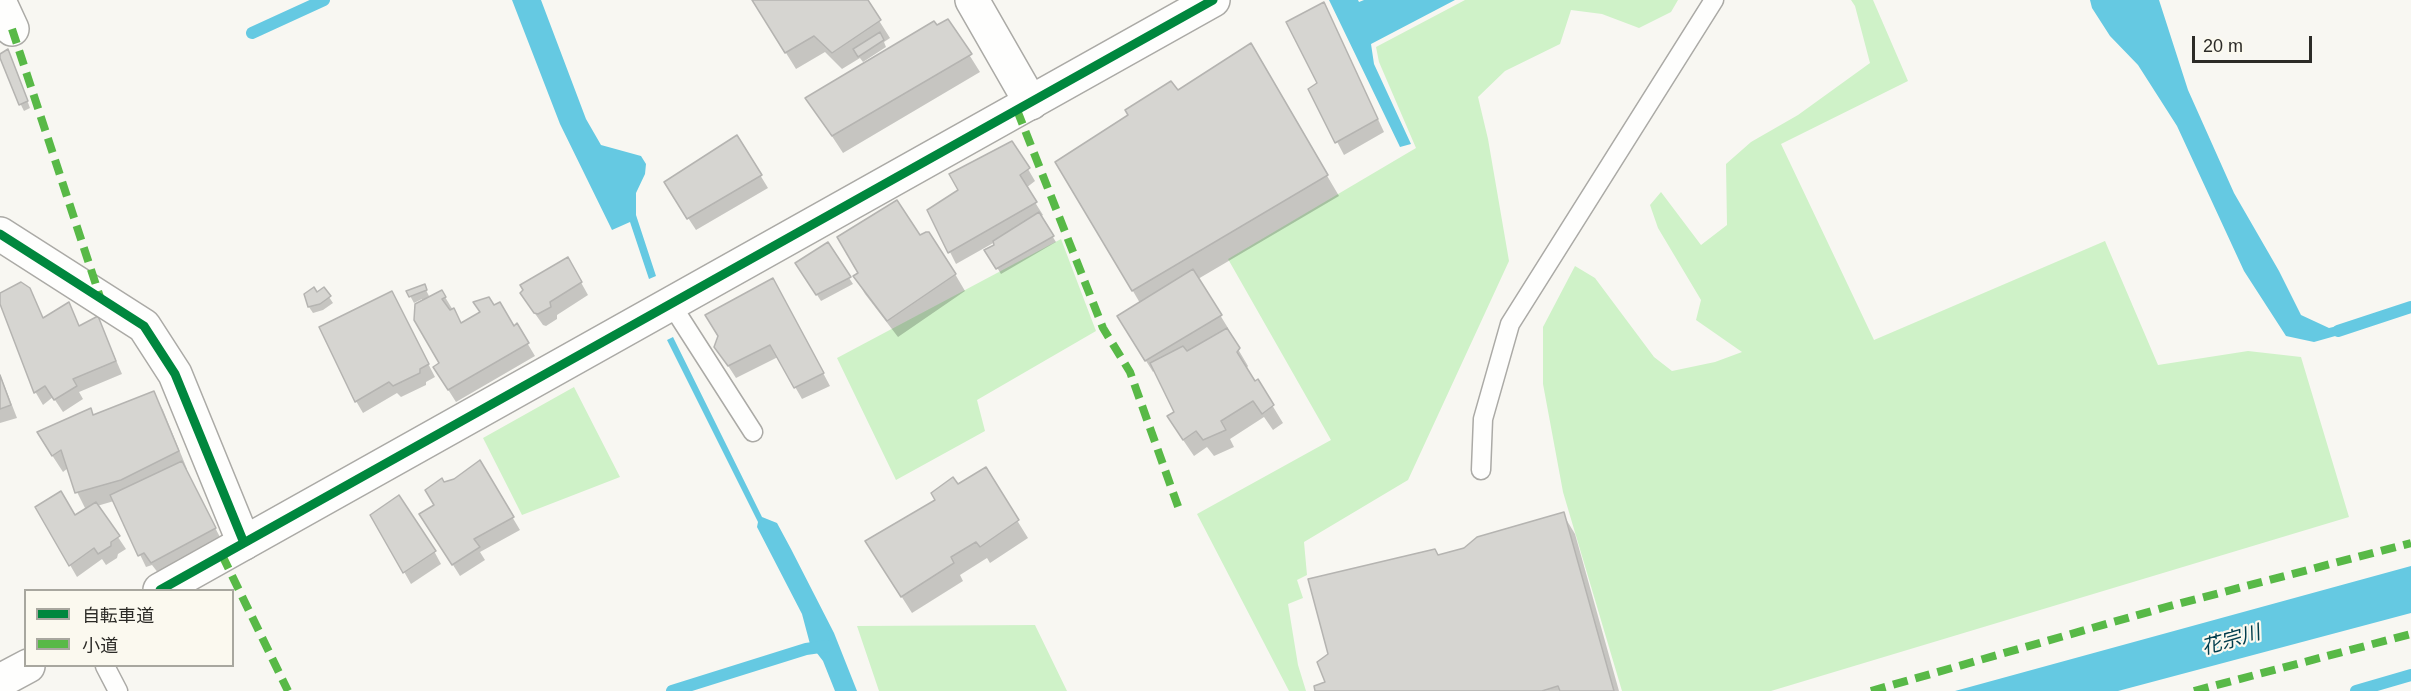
<!DOCTYPE html>
<meta charset="utf-8">
<style>
body{margin:0}
#map{position:relative;width:2411px;height:691px;overflow:hidden;background:#f8f7f2;font-family:Arial,"Noto Sans JP",sans-serif}
canvas{display:block}
.legend{position:absolute;left:24px;top:589px;width:210px;height:78px;box-sizing:border-box;background:#fbf9ef;border:2px solid #a8a79f;margin:0;padding:8px 10px;list-style:none;font-size:18px;color:#2c2b27}
.legend li{display:flex;align-items:center;gap:12px;height:30px}
.legend b{width:30px;border:2px solid #a8a79f}
.scale{position:absolute;left:2192px;top:36px;width:120px;height:27px;box-sizing:border-box;border:3px solid #2c2b27;border-top:0;padding-left:8px;font-size:18px;line-height:21px;white-space:nowrap;color:#2c2b27;-webkit-text-stroke:4px #fbf9ef;paint-order:stroke}
</style>
<div id="map">
<canvas width="2411" height="691"></canvas>
<ul class="legend">
<li><b style="height:8px;background:#00873e"></b>自転車道</li>
<li><b style="height:8px;background:#58b947"></b>小道</li>
</ul>
<div class="scale">20 m</div>
</div>
<script>
const context = document.querySelector('canvas').getContext('2d');
context.lineJoin = 'round';
function fill(path, color) { context.fillStyle = color; context.fill(path, 'evenodd'); }
const toPath = rows => new Path2D(rows.map(r => 'M' + r).join(''));
function stroke(path, color, width, dash) { context.strokeStyle = color; context.lineWidth = width; context.lineCap = dash ? 'butt' : 'round'; context.setLineDash(dash || []); context.stroke(path); }
function drawText(font, color, halo, rows, align = 'center') {
  context.font = font + ' Arial,"Noto Sans JP",sans-serif'; context.lineWidth = 4.5; context.setLineDash([]); context.textBaseline = 'middle'; context.strokeStyle = halo; context.fillStyle = color; for (const [text, x, y, turn = 0] of rows) {
    context.save(); context.translate(x, y); context.rotate((+turn || 0) * Math.PI / 180); context.textAlign = isNaN(turn) ? turn : align; if (halo) context.strokeText(text, 0, 0); context.fillText(text, 0, 0); context.restore();
  }
}
fill(toPath([
 [1465,0,1678,0,1671,12,1639,28,1602,14,1571,10,1560,44,1505,71,1478,97,1488,139,1509,261,1408,480,1304,542,1307,575,1297,580,1303,598,1288,604,1298,665,1306,691,1289,691,1197,514,1331,440,1228,259,1416,148,1379,62,1376,47],
 [1851,0,1873,0,1908,81,1781,144,1874,340,2105,241,2158,365,2248,351,2301,357,2349,517,1771,691,1622,691,1563,492,1543,384,1543,327,1575,266,1595,278,1654,357,1672,371,1715,362,1742,352,1696,320,1701,300,1658,228,1650,205,1661,192,1701,245,1727,225,1726,164,1751,142,1798,115,1870,63,1855,6],
 [1061,239,1096,331,977,400,985,431,896,480,837,358],
 [574,387,620,477,522,515,483,438],
 [1035,625,1067,691,879,691,857,626]
]), '#cff2c8');
fill(toPath([
 [512,0,541,0,586,119,601,145,641,156,646,164,645,174,636,193,636,215,656,276,649,279,630,222,612,230,560,124],
 [1329,0,1358,0,1359,2,1364,0,1455,0,1371,44,1374,64,1411,144,1400,147],
 [2090,0,2159,0,2188,90,2234,193,2279,271,2301,315,2329,328,2350,323,2353,331,2314,342,2286,336,2244,271,2177,126,2138,65,2110,36,2092,8],
 [673,337,762,517,777,523,791,549,834,633,857,691,835,691,823,661,810,644,802,614,757,527,758,522,667,340],
 [2411,566,2411,613,2118,691,1955,691]
]), '#65c9e2');
fill(toPath([
 [753,0,866,0,890,38,884,42,886,47,863,62,860,58,842,69,825,52,796,69],
 [1324,4,1384,132,1344,155,1310,90,1319,83],
 [948,21,980,72,843,153,807,98],
 [1250,45,1339,196,1198,279,1228,328,1226,329,1248,366,1246,369,1255,383,1258,382,1283,423,1273,430,1264,417,1230,439,1234,447,1214,456,1207,447,1194,456,1179,434,1176,412,1155,370,1153,372,1126,329,1140,303,1057,162,1178,92],
 [1,56,11,57,30,108,24,111,21,105],
 [737,137,768,188,696,230,673,195],
 [1028,169,1035,181,1026,188,1043,215,1040,217,1056,242,1001,274,987,251,996,246,995,242,956,264,929,210],
 [920,237,955,274,965,291,898,337,865,294,855,277],
 [827,244,853,284,821,301,801,270],
 [568,259,588,295,557,315,557,319,546,326,543,325,529,305],
 [424,286,430,298,442,292,462,325,514,328,517,326,535,356,456,402,442,380,441,364,423,302,422,299,414,303,408,292],
 [29,289,43,319,75,316,80,328,98,318,122,374,79,392,83,399,63,412,53,397,43,405,36,393,0,300,0,295],
 [780,292,830,386,802,399,778,357,736,378,716,347],
 [316,294,329,297,333,303,323,310,313,313,309,307],
 [398,305,435,377,426,382,426,385,401,397,397,393,363,413,356,401],
 [0,374,17,418,0,423],
 [153,393,163,410,187,469,185,470,222,541,159,574,152,565,146,567,114,501,97,506,126,549,118,554,117,558,106,565,102,559,77,577,37,508,74,517,86,510,77,492,68,468,63,472,48,449,94,416],
 [480,463,520,530,480,552,485,560,460,576,429,527,444,483,454,480],
 [985,469,1028,538,990,563,987,558,960,575,963,581,912,613,877,558,937,501],
 [1563,514,1575,534,1619,691,1317,691,1327,683,1438,557],
 [372,515,434,551,441,564,411,584]
]), '#0003');
stroke(toPath([
 [252,33,324,0],
 [2338,331,2411,307],
 [672,691,806,649,827,646],
 [2356,691,2411,675]
]), '#65c9e2', 12);
const building = toPath([
 [752,0,868,0,881,20,832,53,814,36,785,53,752,0],
 [1324,2,1378,119,1335,143,1308,89,1317,83,1286,22,1324,2],
 [948,19,972,54,832,136,805,98,934,21,937,25,948,19],
 [880,32,884,40,858,57,853,49,880,32],
 [1251,43,1328,175,1132,291,1055,162,1128,115,1125,110,1171,81,1178,90,1251,43],
 [8,49,28,101,19,105,0,58,0,54,8,49],
 [737,135,762,175,687,219,664,182,737,135],
 [1012,141,1030,168,1020,175,1037,202,948,253,927,210,958,190,949,174,1012,141],
 [897,200,920,235,926,232,929,232,956,274,887,321,853,276,858,273,837,237,897,200],
 [1039,212,1054,236,996,269,984,250,994,245,993,241,1039,212],
 [828,242,851,277,816,295,795,263,828,242],
 [568,257,582,282,550,302,551,307,538,314,534,313,520,293,523,290,520,285,568,257],
 [1193,269,1222,315,1145,361,1117,316,1193,269],
 [773,278,824,373,794,388,770,345,728,366,714,347,718,336,705,315,773,278],
 [21,282,30,288,43,318,69,302,79,326,98,316,116,361,73,379,77,386,54,400,45,386,34,393,0,304,0,293,21,282],
 [425,284,427,290,409,297,406,291,425,284],
 [314,287,317,292,324,287,331,296,320,304,308,307,304,294,314,287],
 [442,290,446,297,442,299,450,310,454,308,461,323,480,312,473,302,489,297,494,305,500,302,514,326,517,323,529,343,448,390,433,367,439,363,414,320,415,304,442,290],
 [392,291,429,364,420,369,420,373,393,386,389,382,355,402,319,327,392,291],
 [1227,328,1240,348,1237,352,1255,381,1258,379,1274,405,1262,414,1253,401,1221,421,1226,430,1203,440,1196,431,1183,440,1167,416,1174,412,1150,363,1183,346,1187,351,1227,328],
 [0,375,11,405,0,409,0,375],
 [154,391,179,451,121,480,75,493,61,450,52,456,37,432,91,408,93,415,154,391],
 [480,460,514,517,474,539,480,547,452,565,419,514,434,505,425,490,442,478,444,482,454,479,480,460],
 [182,461,216,528,151,563,144,553,138,556,110,495,182,461],
 [986,467,1019,520,980,547,976,542,951,557,954,563,901,597,865,541,935,500,931,493,953,477,958,484,986,467],
 [61,491,75,515,96,502,120,536,111,542,111,546,98,554,94,548,69,566,35,507,61,491],
 [399,495,436,551,403,573,370,515,399,495],
 [1564,512,1614,691,1560,691,1558,686,1542,691,1315,691,1314,686,1325,682,1317,662,1328,654,1308,579,1435,549,1438,555,1464,548,1477,537,1564,512]
]);
fill(building, '#d6d5d1');
stroke(building, '#b5b4b1', 1.5);
const lane = toPath([
 [671,304,753,432],
 [1481,470,1483,419,1510,324,1714,0],
 [105,666,118,691]
]);
const street = toPath([
 [972,0,1031,103],
 [0,3,12,29],
 [0,234,144,326,175,374,244,543]
]);
const secondary = toPath([
 [160,590,1213,0],
 [0,681,28,666]
]);
stroke(lane, '#abaaa6', 21);
stroke(street, '#abaaa6', 36);
stroke(secondary, '#abaaa6', 36);
stroke(lane, '#fefefd', 18);
stroke(street, '#fefefd', 33);
stroke(secondary, '#fefefd', 33);
stroke(toPath([
 [12,29,100,297],
 [1017,110,1103,328,1130,372,1180,512],
 [222,555,288,691],
 [1871,691,2166,607,2411,543],
 [2194,691,2411,634]
]), '#58b947', 8, [15, 8]);
stroke(toPath([
 [0,234,144,326,175,374,244,543],
 [160,590,1213,0]
]), '#00873e', 9);
drawText('italic 20px', '#003d4d', '#fbf9ef', [
 ["花宗川",2231,641,-16]
]);
</script>
